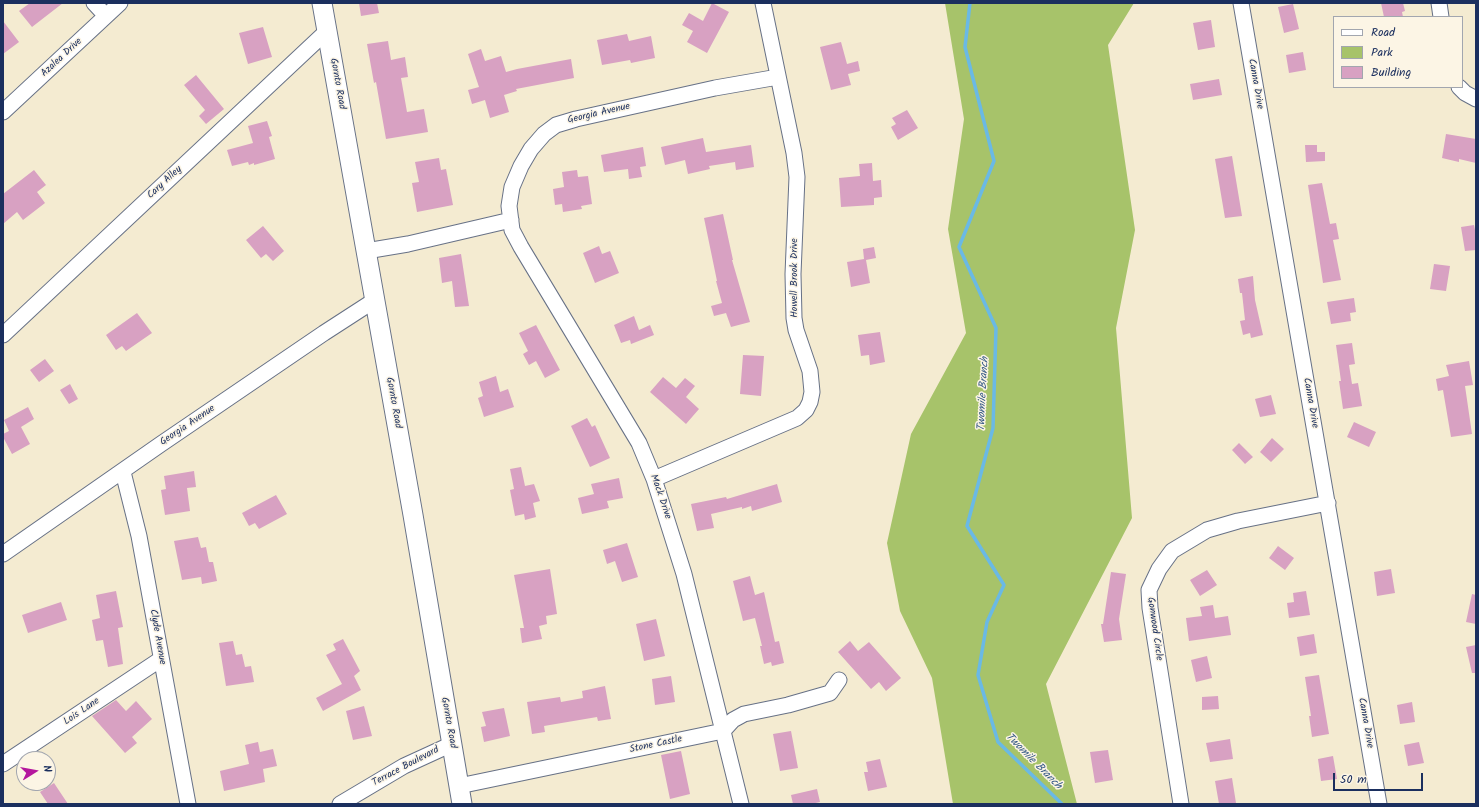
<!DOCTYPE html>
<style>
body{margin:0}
#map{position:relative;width:1479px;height:807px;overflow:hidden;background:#f4ebd1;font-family:Kalam,sans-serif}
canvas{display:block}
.frame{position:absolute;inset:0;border:4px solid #1b2f5e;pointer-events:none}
.legend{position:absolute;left:1333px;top:16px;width:130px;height:72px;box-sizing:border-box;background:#fcf5e5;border:1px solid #a2a6af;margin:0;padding:5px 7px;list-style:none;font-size:12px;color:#1b2f5e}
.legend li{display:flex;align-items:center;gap:8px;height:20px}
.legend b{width:20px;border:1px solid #a2a6af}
.north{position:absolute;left:16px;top:751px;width:40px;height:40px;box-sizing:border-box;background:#fcf5e5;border:1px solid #a2a6af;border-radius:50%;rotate:79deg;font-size:11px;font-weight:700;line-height:16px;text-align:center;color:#1b2f5e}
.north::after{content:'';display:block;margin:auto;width:14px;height:18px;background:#b5179e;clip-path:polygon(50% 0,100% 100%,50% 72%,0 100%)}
.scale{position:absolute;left:1333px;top:773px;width:90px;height:18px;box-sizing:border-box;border:2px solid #1b2f5e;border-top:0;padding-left:5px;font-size:12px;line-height:14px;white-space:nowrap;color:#1b2f5e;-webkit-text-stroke:3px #fcf5e5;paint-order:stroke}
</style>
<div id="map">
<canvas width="1479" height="807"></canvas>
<div class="frame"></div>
<ul class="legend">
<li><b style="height:5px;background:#fff"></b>Road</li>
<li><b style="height:11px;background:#a7c36a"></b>Park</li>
<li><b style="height:11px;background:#d8a1c2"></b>Building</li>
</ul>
<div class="north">N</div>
<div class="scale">50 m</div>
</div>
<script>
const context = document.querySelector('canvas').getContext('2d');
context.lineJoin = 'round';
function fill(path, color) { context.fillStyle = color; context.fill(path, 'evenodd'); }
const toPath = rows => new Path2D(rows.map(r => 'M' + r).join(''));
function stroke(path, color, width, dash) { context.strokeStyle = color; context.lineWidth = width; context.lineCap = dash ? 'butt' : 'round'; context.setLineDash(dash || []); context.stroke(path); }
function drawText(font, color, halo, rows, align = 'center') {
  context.font = font + ' Kalam,sans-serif'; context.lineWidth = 3; context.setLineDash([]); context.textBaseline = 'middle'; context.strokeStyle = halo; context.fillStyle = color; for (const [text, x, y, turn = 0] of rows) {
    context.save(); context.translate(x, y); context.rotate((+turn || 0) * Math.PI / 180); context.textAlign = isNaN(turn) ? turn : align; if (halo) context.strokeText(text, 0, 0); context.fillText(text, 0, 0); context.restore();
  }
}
fill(toPath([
 [945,3,1134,3,1108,45,1135,230,1116,328,1132,518,1046,684,1077,804,953,804,932,678,900,611,887,543,911,434,966,333,948,229,964,119]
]), '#a7c36a');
stroke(toPath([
 [970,3,965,47,994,161,959,247,996,328,993,428,967,526,1004,585,987,622,978,675,998,742,1062,804]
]), '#6ab9e5', 3.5);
fill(toPath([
 [30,3,63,3,32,27,19,11],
 [359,3,377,3,379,13,361,16],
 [712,3,729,12,707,53,687,42,693,31,682,25,689,13,703,21],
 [1381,3,1403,3,1405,11,1402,12,1403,17,1384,17],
 [1293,4,1299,29,1284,33,1278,7],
 [1211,20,1215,47,1198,50,1193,23],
 [3,21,19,42,3,54],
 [263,27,272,57,248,64,239,33],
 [627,34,629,41,651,36,655,58,631,63,630,60,602,65,597,40],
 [388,41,391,60,405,57,408,77,401,78,407,112,424,109,428,132,386,139,376,82,374,83,367,44],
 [841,42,847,64,858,61,860,71,848,74,851,85,831,90,820,47],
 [481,49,485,61,501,56,506,72,517,69,571,59,574,78,516,89,517,91,504,95,509,112,490,118,485,100,472,104,468,90,479,87,468,54],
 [1303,52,1306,70,1289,73,1286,55],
 [196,75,224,109,206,124,199,116,205,110,184,85],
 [1219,79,1222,95,1193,100,1190,84],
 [907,110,918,128,898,140,891,127,896,124,892,118],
 [267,121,272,136,269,137,275,159,254,165,254,163,249,165,248,162,232,166,227,150,253,143,248,126],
 [1446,134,1476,139,1476,163,1459,159,1459,162,1442,158],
 [703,138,706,152,751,145,754,167,736,170,735,162,709,166,710,169,688,174,685,160,665,165,661,147],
 [1305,145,1317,145,1317,152,1325,152,1325,161,1306,162],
 [643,147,646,166,640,167,642,177,629,179,628,169,604,172,601,155],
 [1232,156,1242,216,1225,218,1215,159],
 [439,158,441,170,446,169,453,205,417,212,412,183,419,182,415,162],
 [872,163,873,181,881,180,882,197,874,198,874,205,841,207,839,178,860,176,859,164],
 [34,170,46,185,37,192,45,203,23,220,17,212,3,224,3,194],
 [577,170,578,177,588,176,592,204,581,206,582,209,563,212,562,204,555,205,553,189,564,187,562,172],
 [1322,183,1330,224,1336,223,1339,239,1333,240,1341,280,1323,283,1308,185],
 [723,214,733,260,732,260,750,322,731,327,726,313,714,316,711,306,722,303,716,281,717,281,704,218],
 [1474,225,1475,230,1476,230,1476,250,1465,251,1461,227],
 [263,226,284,251,273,261,266,254,261,258,246,240],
 [599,246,602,254,610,251,619,273,595,283,583,253],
 [874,247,876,258,866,260,870,283,851,287,847,262,864,259,863,249],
 [461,254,469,306,455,307,452,281,442,283,439,258],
 [1434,264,1450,266,1446,291,1430,289],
 [1253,276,1255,300,1263,335,1251,338,1250,333,1243,335,1240,321,1245,320,1242,293,1240,293,1238,279],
 [1354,298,1356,312,1350,313,1351,321,1331,324,1327,302],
 [137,313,152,333,126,351,122,346,116,350,106,335],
 [634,316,639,330,650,325,654,335,631,344,630,340,621,343,614,325],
 [536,325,560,370,545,378,536,361,529,365,523,354,528,351,519,333],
 [880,332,885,362,870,365,869,355,861,356,858,335],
 [1352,343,1355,364,1349,365,1352,384,1358,383,1362,406,1343,409,1339,381,1341,381,1336,345],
 [743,355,764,356,761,396,740,394],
 [45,359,54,371,39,382,30,370],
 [1469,361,1473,385,1465,386,1472,434,1451,437,1443,390,1438,391,1436,379,1449,376,1446,365],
 [496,376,500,392,508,389,514,407,484,417,478,398,483,396,479,382],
 [663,377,676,388,685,378,695,386,686,397,699,409,686,424,650,392],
 [70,384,78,399,69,404,60,390],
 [1271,395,1276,414,1260,417,1255,399],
 [28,407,34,419,21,427,30,444,12,454,3,437,3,434,9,431,4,420],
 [587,418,592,427,595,425,610,458,590,467,571,426],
 [1354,422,1376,432,1369,447,1347,437],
 [1272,438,1284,449,1271,462,1260,452],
 [1239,443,1253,457,1245,464,1232,450],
 [521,467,525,486,534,484,540,501,533,503,536,517,525,520,524,514,515,516,510,490,514,489,510,469],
 [194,471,196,487,187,488,190,511,165,515,161,490,166,489,164,476],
 [619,478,623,498,607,501,609,508,582,514,578,498,594,494,591,484],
 [777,484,782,502,752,511,751,506,742,509,742,507,711,514,714,528,697,531,691,504,726,497,727,499],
 [276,495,287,514,259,529,255,523,249,526,242,513],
 [198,537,201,548,206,547,209,562,213,562,217,581,202,584,201,577,182,580,174,541],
 [627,543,638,577,622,582,615,561,607,564,603,550],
 [1278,546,1294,558,1285,570,1269,558],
 [550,569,557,614,546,616,547,624,539,626,542,639,522,643,520,628,524,628,514,575],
 [1391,569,1395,593,1377,596,1374,572],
 [1207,570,1217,585,1200,596,1190,580],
 [1111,572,1126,574,1119,619,1122,640,1104,642,1101,624,1103,624],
 [750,576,755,595,764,592,775,642,779,641,784,663,772,666,771,662,764,664,760,646,762,646,755,618,743,621,733,581],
 [116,591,123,627,118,628,123,664,108,667,103,640,96,641,92,620,100,618,96,595],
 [1306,591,1310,615,1289,618,1287,603,1294,602,1293,593],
 [1472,594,1476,595,1476,624,1466,622],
 [61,602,67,620,28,633,22,615],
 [1213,605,1215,618,1228,616,1231,635,1189,641,1186,618,1202,616,1200,607],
 [656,619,665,656,644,661,636,624],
 [1314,634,1317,653,1300,656,1297,637],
 [343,639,360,671,354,676,361,690,323,711,316,698,342,684,326,655,336,650,333,644],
 [233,641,236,655,242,654,245,667,251,666,254,682,226,686,219,643],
 [850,641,858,651,869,642,901,678,886,691,879,682,871,689,838,652],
 [1476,645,1476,673,1472,673,1466,647],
 [1207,656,1212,678,1196,682,1191,660],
 [1319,675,1329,734,1312,737,1309,716,1311,716,1305,677],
 [671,676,675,702,655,705,652,679],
 [605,686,611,719,598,721,597,717,544,726,545,732,532,734,527,702,560,697,561,702,583,698,582,691],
 [1218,696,1219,709,1202,710,1202,697],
 [116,700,126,711,136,701,152,719,132,737,137,743,125,753,92,716],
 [1412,702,1415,722,1400,724,1397,705],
 [364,706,372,736,353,740,346,711],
 [504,708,510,736,484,742,481,727,486,726,482,712],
 [791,731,798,768,780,771,773,734],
 [1230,739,1233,759,1210,762,1206,743],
 [258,742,260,752,273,749,277,766,263,769,265,782,224,791,220,771,249,764,245,745],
 [1419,742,1424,763,1408,766,1404,745],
 [1108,750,1113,780,1095,783,1090,752],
 [681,751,690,794,670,799,661,755],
 [1333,756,1337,779,1321,781,1318,759],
 [880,759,887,787,868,791,864,772,868,772,866,762],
 [1232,778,1236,803,1219,804,1215,781],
 [54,783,68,804,48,804,40,792],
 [817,789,820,802,811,804,793,804,791,795]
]), '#d8a1c2');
const minor = toPath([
 [94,3,106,16],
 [1241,3,1379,804],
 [1439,3,1441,17],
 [1459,87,1465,93,1476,99],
 [3,112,120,3],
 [366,251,408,244,511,220],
 [3,335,327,31],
 [123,472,139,536,188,804],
 [654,479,797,418,806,410,810,402,812,392,810,371,796,330,794,318,793,274,797,177,794,153,763,3],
 [3,554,161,444,324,333,375,300],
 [3,764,161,659],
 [459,786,723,731,733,720,744,714,788,705,830,693,839,680],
 [340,804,404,766,452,744],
 [741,804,684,574,654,479,639,443,521,247,512,230,509,206,512,187,521,166,531,149,544,134,556,125,576,119,715,88,778,77],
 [1181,804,1150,608,1149,590,1159,569,1172,551,1207,530,1238,521,1328,503]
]);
const major = toPath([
 [322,3,413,515,462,804]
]);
stroke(minor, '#677186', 17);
stroke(major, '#677186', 21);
stroke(minor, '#fff', 15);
stroke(major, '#fff', 19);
drawText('10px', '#1b2f5e', '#fcf5e5', [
 ["Azalea Drive",62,58,-43],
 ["Gornto Road",337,84,80],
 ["Canna Drive",1255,84,80],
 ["Georgia Avenue",599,114,-13],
 ["Cary Alley",165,183,-43],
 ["Howell Brook Drive",795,278,-90],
 ["Gornto Road",393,403,80],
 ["Canna Drive",1310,403,80],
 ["Georgia Avenue",188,426,-34],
 ["Mack Drive",660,497,71],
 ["Gonwood Circle",1154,629,82],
 ["Clyde Avenue",157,637,80],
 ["Lois Lane",82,712,-34],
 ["Gornto Road",448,723,80],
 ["Canna Drive",1365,723,80],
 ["Stone Castle",656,745,-12],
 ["Terrace Boulevard",406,767,-28]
]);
drawText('italic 11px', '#335886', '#fcf5e5', [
 ["Twomile Branch",984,394,-87],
 ["Twomile Branch",1033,762,45]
]);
</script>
